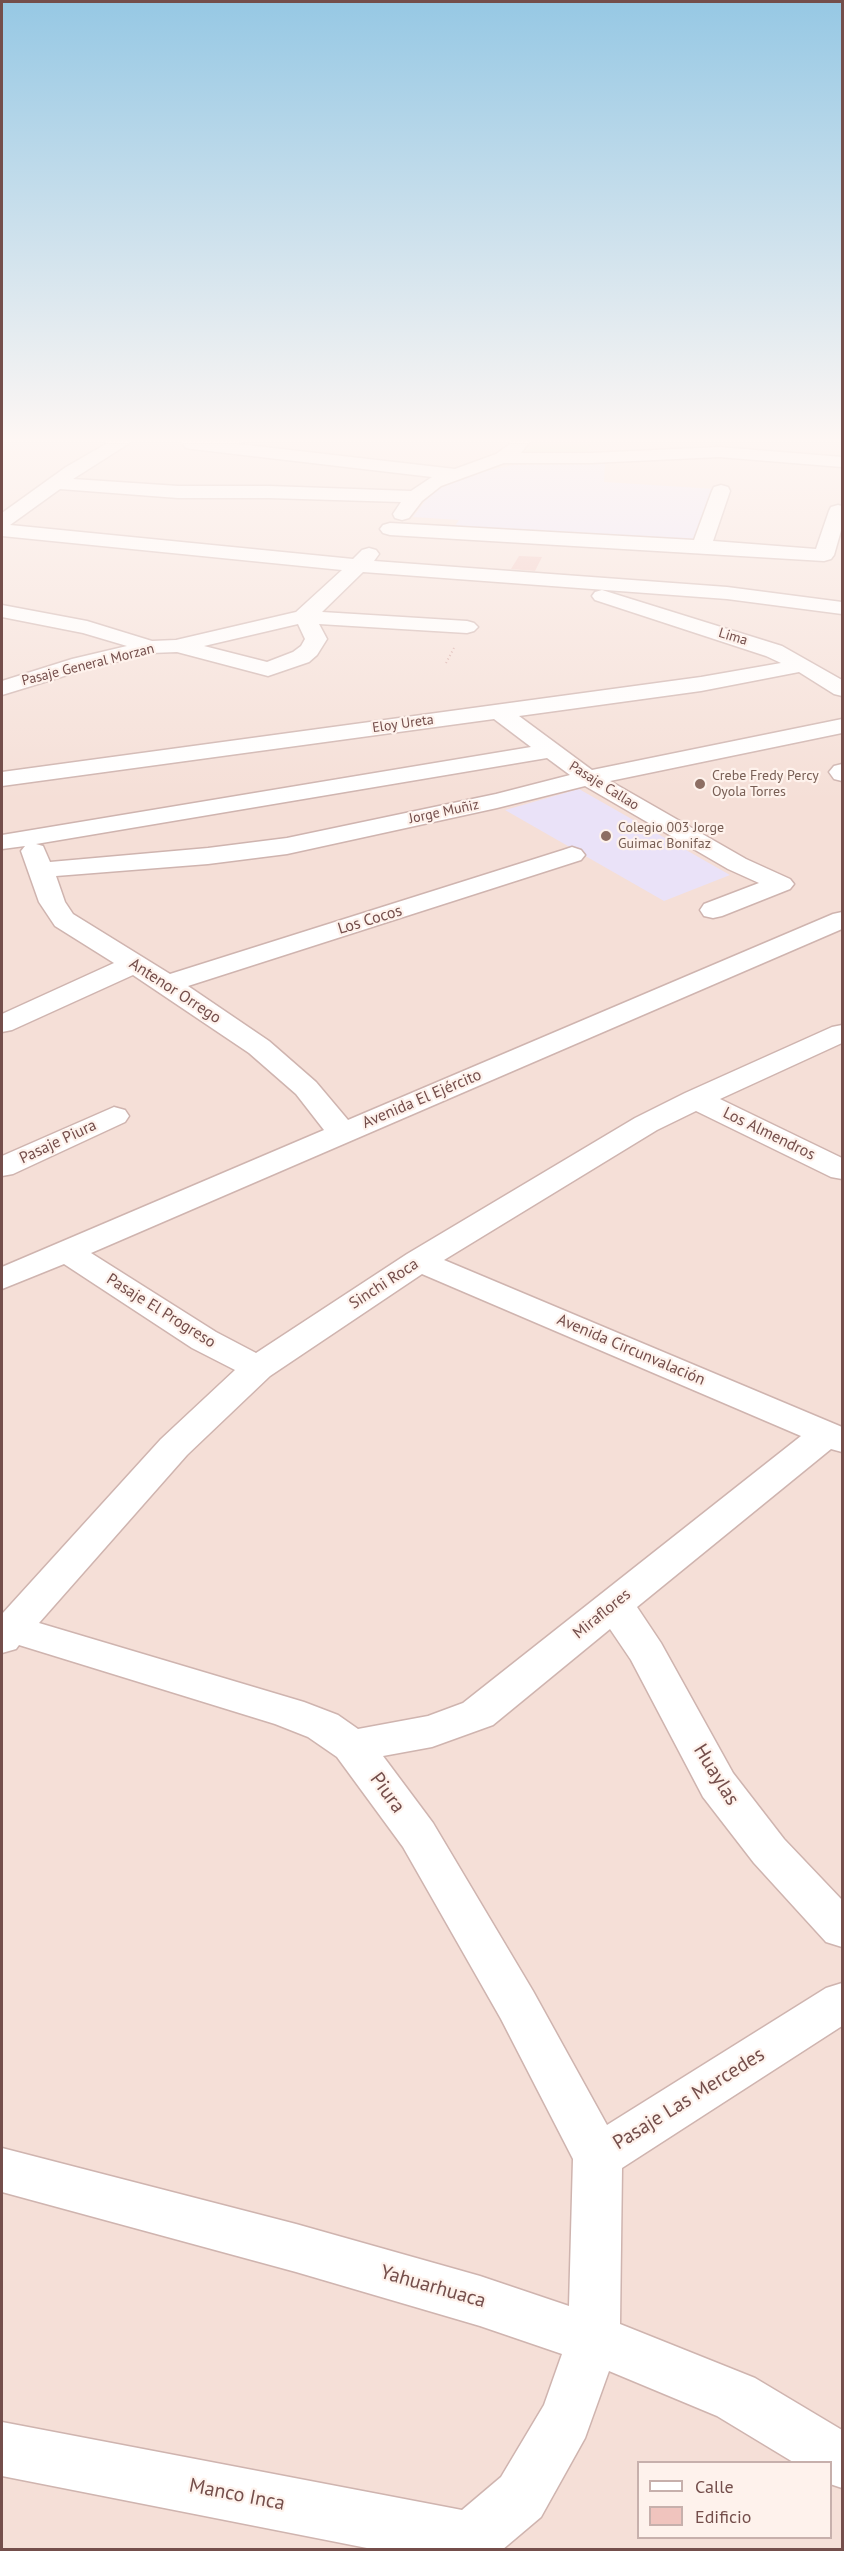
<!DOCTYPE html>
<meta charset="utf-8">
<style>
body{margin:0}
#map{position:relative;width:844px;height:2551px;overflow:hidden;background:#fcede6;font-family:"PT Sans",sans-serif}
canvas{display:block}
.frame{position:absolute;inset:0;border:3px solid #744e4b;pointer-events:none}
.legend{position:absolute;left:637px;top:2461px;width:195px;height:78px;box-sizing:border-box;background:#fef2ec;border:2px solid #c7b0ac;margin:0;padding:8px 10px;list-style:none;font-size:18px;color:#744e4b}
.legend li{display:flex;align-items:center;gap:12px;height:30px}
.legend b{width:30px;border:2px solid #c7b0ac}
</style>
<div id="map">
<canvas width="844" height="2551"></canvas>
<div class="frame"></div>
<ul class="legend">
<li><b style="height:8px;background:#fff"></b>Calle</li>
<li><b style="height:16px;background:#f0c4be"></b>Edificio</li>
</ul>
</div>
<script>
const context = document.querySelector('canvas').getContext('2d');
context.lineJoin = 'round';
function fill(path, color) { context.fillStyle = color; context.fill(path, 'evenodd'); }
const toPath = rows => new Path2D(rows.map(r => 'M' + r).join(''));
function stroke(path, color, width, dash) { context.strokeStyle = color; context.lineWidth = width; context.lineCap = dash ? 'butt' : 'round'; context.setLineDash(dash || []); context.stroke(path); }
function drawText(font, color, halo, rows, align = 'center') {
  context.font = font + ' "PT Sans",sans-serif'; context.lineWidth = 4.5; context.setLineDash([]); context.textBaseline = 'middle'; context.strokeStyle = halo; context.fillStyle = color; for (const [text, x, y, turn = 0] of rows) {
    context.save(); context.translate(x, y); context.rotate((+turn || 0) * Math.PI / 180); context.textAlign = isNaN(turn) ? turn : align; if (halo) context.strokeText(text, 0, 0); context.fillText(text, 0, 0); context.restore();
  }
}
fill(toPath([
 [2,444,842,444,842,2549,2,2550],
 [638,2462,830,2462,830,2538,638,2538]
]), '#f5dfd7');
fill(toPath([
 [605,463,604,482,716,489,698,542,452,530,459,520,413,517,433,490,481,472,514,465],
 [579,789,730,875,664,901,505,810]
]), '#eae2f8');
fill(toPath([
 [534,444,590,444,586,455,522,454]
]), '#dee9c4');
fill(toPath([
 [519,556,542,557,535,571,511,569]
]), '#f0c4be');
const minor = toPath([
 [106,444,128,444,73,479,178,486,269,486,411,491,432,477,192,449,186,448,183,444,238,444,455,469,496,454,510,444,528,444,521,453,591,453,719,447,842,457,842,467,719,457,591,463,504,463,441,486,422,501,409,518,402,520,395,518,393,514,401,502,269,498,178,498,60,489,10,525,353,559,362,550,369,548,376,550,379,554,374,561,727,587,842,602,842,614,727,599,363,572,322,612,467,621,474,623,478,627,474,631,467,633,319,624,327,639,317,655,309,662,268,676,177,652,151,653,87,669,2,695,2,681,72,659,127,646,83,633,2,617,2,605,87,621,152,641,176,640,296,612,342,570,2,536,2,513,66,467,106,444],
 [298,624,305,639,301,646,293,652,267,662,204,646,298,624],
 [721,485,728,487,730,491,713,541,816,549,829,511,831,507,838,505,842,506,842,527,834,555,831,559,824,561,390,535,383,533,380,529,383,525,390,523,694,540,712,491,714,487,721,485],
 [602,590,782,646,842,680,842,696,834,694,799,672,701,691,519,716,592,770,842,719,842,733,610,781,746,859,790,879,794,884,790,889,722,916,713,918,704,916,700,910,704,904,759,883,728,869,585,786,497,808,287,854,208,864,56,876,65,902,73,914,170,974,563,850,572,847,581,850,585,855,581,860,188,986,269,1041,316,1082,348,1120,833,914,842,912,842,929,91,1253,216,1332,256,1353,407,1254,635,1118,685,1093,832,1027,842,1025,842,1043,720,1099,842,1158,842,1179,831,1177,696,1111,657,1130,444,1260,842,1427,842,1452,831,1449,637,1607,661,1643,733,1773,784,1839,842,1900,842,1947,826,1942,754,1863,703,1797,631,1660,610,1629,493,1725,432,1747,383,1756,433,1823,533,1991,607,2125,826,1988,842,1983,842,2026,622,2168,620,2324,755,2378,842,2430,842,2488,830,2484,830,2462,793,2462,717,2416,609,2371,585,2438,541,2517,502,2550,377,2550,2,2476,2,2422,462,2510,501,2477,544,2405,562,2354,480,2326,296,2272,2,2192,2,2148,296,2224,480,2276,569,2306,573,2159,501,2019,403,1847,337,1757,308,1737,275,1724,19,1645,16,1649,2,1653,2,1614,161,1439,235,1370,192,1348,64,1264,2,1289,2,1267,324,1130,296,1094,249,1053,133,975,12,1030,2,1032,2,1014,114,963,55,926,39,902,21,851,25,846,2,849,2,835,531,747,494,719,2,786,2,772,701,677,781,663,766,656,595,600,592,596,595,592,602,590],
 [547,758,570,775,496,794,287,838,208,848,50,862,43,846,36,844,547,758],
 [422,1274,801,1436,463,1703,428,1716,358,1729,338,1715,304,1702,39,1623,187,1455,270,1376,422,1274],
 [842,764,842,781,834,779,829,772,834,766,842,764],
 [114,1107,125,1110,129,1116,125,1122,13,1174,2,1176,2,1156,114,1107]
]);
stroke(minor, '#cfb4af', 3);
stroke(toPath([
 [446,663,454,648]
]), '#d5a6a1', 2, [1, 3]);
fill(minor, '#fff');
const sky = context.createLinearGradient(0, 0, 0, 801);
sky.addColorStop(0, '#96c8e4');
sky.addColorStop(0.55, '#fef7f4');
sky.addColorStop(1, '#fef7f400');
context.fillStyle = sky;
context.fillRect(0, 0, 844, 801);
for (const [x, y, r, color] of [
 [700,784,6,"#8d6e63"],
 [606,836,6,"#8d6e63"]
]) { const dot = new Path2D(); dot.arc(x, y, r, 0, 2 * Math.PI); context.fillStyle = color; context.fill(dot); stroke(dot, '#fef2ec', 2); }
drawText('14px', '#744e4b', '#fef2ec', [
 ["Lima",733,637,17],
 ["Pasaje General Morzan",88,665,-14],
 ["Eloy Ureta",403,724,-8],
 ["Pasaje Callao",604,786,32],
 ["Jorge Muñiz",444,812,-12]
]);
drawText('14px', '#785e54', '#fef2ec', [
 ["Crebe Fredy Percy",712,776],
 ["Oyola Torres",712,792],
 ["Colegio 003 Jorge",618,828],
 ["Guimac Bonifaz",618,844]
], 'left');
drawText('16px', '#744e4b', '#fef2ec', [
 ["Los Cocos",370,920,-17],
 ["Antenor Orrego",175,991,33],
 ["Avenida El Ejército",422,1099,-23],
 ["Los Almendros",769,1134,26],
 ["Pasaje Piura",58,1142,-25],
 ["Sinchi Roca",384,1284,-33],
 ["Pasaje El Progreso",161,1311,32],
 ["Avenida Circunvalación",631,1350,23],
 ["Miraflores",602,1614,-39]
]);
drawText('20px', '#744e4b', '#fef2ec', [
 ["Huaylas",716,1775,58],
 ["Piura",387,1793,54],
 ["Pasaje Las Mercedes",689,2099,-32],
 ["Yahuarhuaca",433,2287,16],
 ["Manco Inca",237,2495,11]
]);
</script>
